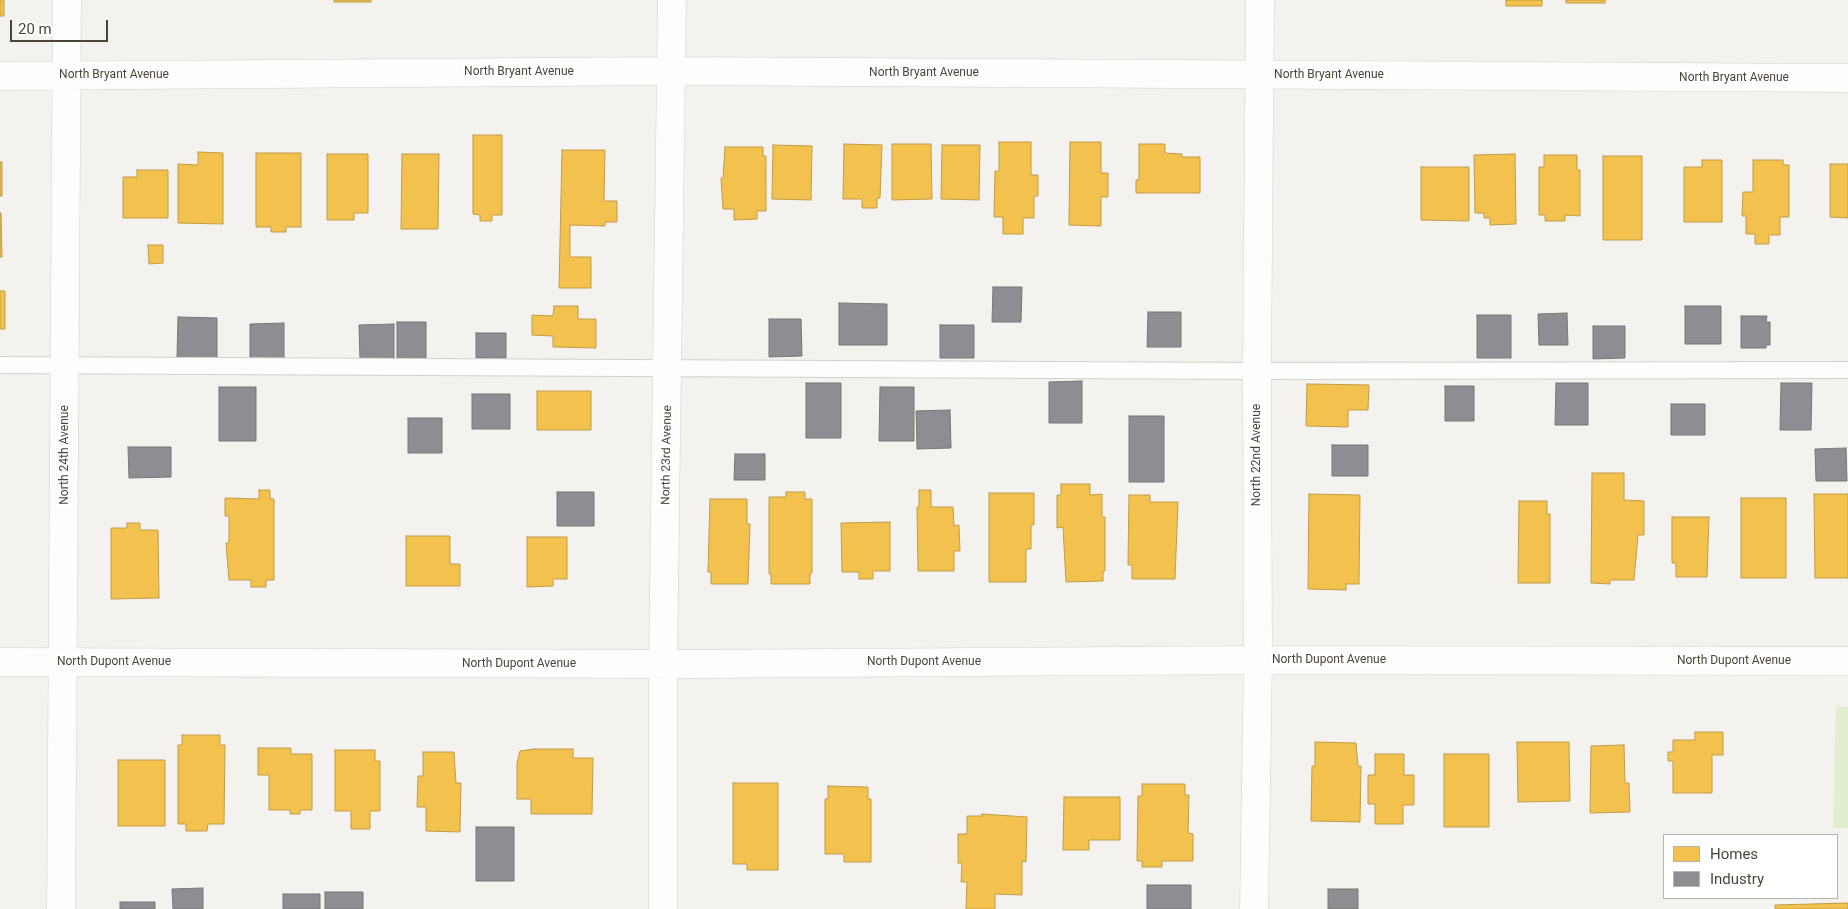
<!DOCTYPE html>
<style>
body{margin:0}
#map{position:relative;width:1848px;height:909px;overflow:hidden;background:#f4f2ee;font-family:Roboto,sans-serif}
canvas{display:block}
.legend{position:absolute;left:1663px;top:834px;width:175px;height:65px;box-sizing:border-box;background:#fff;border:1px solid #b7b4b0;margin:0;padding:6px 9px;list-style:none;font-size:15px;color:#4b4439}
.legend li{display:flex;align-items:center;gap:10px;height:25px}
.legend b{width:25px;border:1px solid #b7b4b0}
.scale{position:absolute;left:10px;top:20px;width:98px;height:22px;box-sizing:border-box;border:2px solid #4b4439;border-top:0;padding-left:6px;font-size:15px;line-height:18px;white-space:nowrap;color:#4b4439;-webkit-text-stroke:4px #fff;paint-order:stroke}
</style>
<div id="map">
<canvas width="1848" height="909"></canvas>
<ul class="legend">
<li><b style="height:14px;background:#f2c14e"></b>Homes</li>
<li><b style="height:14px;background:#8d8d92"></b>Industry</li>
</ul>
<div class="scale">20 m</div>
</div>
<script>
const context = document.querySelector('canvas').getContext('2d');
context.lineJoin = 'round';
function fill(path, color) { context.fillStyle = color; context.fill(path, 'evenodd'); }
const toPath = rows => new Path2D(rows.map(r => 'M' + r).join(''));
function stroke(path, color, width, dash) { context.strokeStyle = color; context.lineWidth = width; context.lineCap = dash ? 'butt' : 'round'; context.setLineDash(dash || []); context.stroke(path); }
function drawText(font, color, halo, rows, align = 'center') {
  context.font = font + ' Roboto,sans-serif'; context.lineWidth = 5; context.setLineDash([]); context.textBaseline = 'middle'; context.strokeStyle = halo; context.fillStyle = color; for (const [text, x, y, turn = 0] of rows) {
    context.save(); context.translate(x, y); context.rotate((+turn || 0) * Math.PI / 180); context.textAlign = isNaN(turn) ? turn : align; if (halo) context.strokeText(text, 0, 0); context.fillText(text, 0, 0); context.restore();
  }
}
fill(toPath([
 [1836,706,1848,707,1848,828,1833,828]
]), '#e1eecf');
const homes = toPath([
 [0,0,4,0,4,16,0,16,0,0],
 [334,0,371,0,371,2,334,2,334,0],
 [1506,0,1542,0,1542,6,1506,6,1506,0],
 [1566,0,1605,0,1605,3,1566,3,1566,0],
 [473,135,502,135,502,215,492,215,492,221,480,221,480,215,473,214,473,135],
 [999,142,1031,142,1031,175,1038,175,1038,196,1034,196,1034,218,1023,218,1023,234,1003,234,1003,217,994,217,995,171,999,171,999,142],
 [1070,142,1101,142,1101,173,1108,173,1108,197,1101,197,1101,226,1069,225,1070,142],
 [844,144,882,145,880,198,877,198,877,208,862,208,862,199,843,199,844,144],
 [892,144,931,144,932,199,892,200,892,144],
 [1139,144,1165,144,1165,153,1182,154,1182,157,1200,157,1200,193,1136,193,1136,180,1139,180,1139,144],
 [773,145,812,146,811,200,772,199,773,145],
 [942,145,980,145,979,200,941,199,942,145],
 [725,147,763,147,763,156,766,156,766,211,757,211,757,219,734,220,734,209,723,209,721,178,723,178,725,147],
 [562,150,605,150,604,201,617,201,617,222,605,222,605,226,570,225,570,257,591,257,591,288,559,288,562,150],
 [198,152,223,153,223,224,178,223,178,164,198,165,198,152],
 [256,153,301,153,301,227,286,227,286,232,271,232,271,227,256,227,256,153],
 [327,154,368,154,368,213,354,213,354,220,327,220,327,154],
 [402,154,439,154,438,229,401,229,402,154],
 [1515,154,1516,224,1490,225,1490,218,1484,218,1484,213,1475,213,1474,155,1515,154],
 [1544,155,1577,155,1577,170,1580,170,1580,216,1565,215,1565,221,1545,221,1545,215,1539,215,1539,167,1544,167,1544,155],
 [1603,156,1642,156,1642,240,1603,240,1603,156],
 [1702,160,1722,160,1722,222,1684,222,1684,167,1702,167,1702,160],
 [1753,160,1783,160,1783,165,1789,165,1789,217,1780,217,1780,235,1769,235,1769,244,1755,244,1755,234,1746,234,1746,216,1742,216,1743,192,1753,192,1753,160],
 [0,162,2,162,2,196,0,196,0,162],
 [1830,164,1848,164,1848,218,1830,217,1830,164],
 [1421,167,1469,167,1469,221,1421,220,1421,167],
 [137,170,168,170,168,218,123,218,123,177,137,177,137,170],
 [0,213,1,213,2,257,0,257,0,213],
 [148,245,163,245,163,263,149,264,148,245],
 [0,291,5,291,5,329,0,329,0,291],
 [554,306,578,306,578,319,596,319,596,348,553,347,553,336,532,335,532,315,553,316,554,306],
 [1307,384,1369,385,1368,410,1348,410,1348,427,1306,426,1307,384],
 [537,391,591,391,591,430,537,430,537,391],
 [1592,473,1624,473,1624,500,1644,501,1644,535,1638,535,1634,580,1610,580,1610,584,1591,583,1592,473],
 [1061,484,1090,484,1090,495,1102,494,1102,517,1105,517,1105,571,1103,571,1103,581,1066,582,1063,527,1057,528,1057,495,1061,495,1061,484],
 [259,490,270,490,270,499,274,499,274,580,266,580,266,587,251,587,251,580,229,580,226,543,229,543,229,516,225,516,225,498,259,499,259,490],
 [919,490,931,490,931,507,953,507,954,526,959,525,960,551,954,551,954,571,918,571,917,507,919,507,919,490],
 [786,492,805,492,805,499,812,499,812,573,810,573,810,584,771,584,771,574,769,574,769,497,786,497,786,492],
 [989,493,1034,493,1034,525,1031,525,1031,549,1026,549,1026,582,989,582,989,493],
 [1309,494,1360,495,1359,584,1346,584,1346,590,1308,589,1309,494],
 [1814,494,1848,494,1848,578,1815,578,1814,494],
 [1129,495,1150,495,1150,502,1178,502,1175,579,1132,579,1132,565,1128,565,1129,495],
 [1741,498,1786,498,1786,578,1741,578,1741,498],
 [710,499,747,499,747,524,750,524,748,584,711,584,711,572,708,572,710,499],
 [1519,501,1547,501,1547,514,1550,514,1550,583,1518,583,1519,501],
 [1672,517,1709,517,1707,577,1676,577,1676,563,1672,563,1672,517],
 [890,522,890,571,873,571,873,579,859,579,859,572,842,572,841,523,890,522],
 [127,523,140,523,140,530,158,530,159,598,111,599,111,528,127,528,127,523],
 [406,536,450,536,450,564,460,564,460,586,406,586,406,536],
 [527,537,567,537,567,579,553,579,553,586,527,587,527,537],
 [1695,732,1723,732,1723,755,1712,755,1712,793,1673,793,1673,761,1668,761,1668,752,1673,752,1673,740,1695,740,1695,732],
 [182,735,220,735,220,745,225,745,224,824,208,824,207,831,186,831,186,824,178,824,178,745,182,745,182,735],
 [1315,742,1356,743,1358,766,1361,766,1360,822,1311,821,1312,766,1315,766,1315,742],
 [1517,742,1569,742,1570,801,1518,802,1517,742],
 [1624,745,1625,783,1629,783,1630,812,1590,813,1591,746,1624,745],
 [258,748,291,748,291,754,312,754,312,810,300,810,300,814,290,814,290,810,269,810,269,775,258,775,258,748],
 [534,749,573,749,573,758,593,758,592,814,531,814,531,799,517,799,517,763,520,751,534,749],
 [335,750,375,750,375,761,380,761,380,811,370,811,370,829,351,829,351,811,335,811,335,750],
 [423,752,454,752,456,783,461,783,460,832,426,831,426,807,417,807,418,776,423,776,423,752],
 [1375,754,1404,754,1404,775,1414,775,1414,805,1403,805,1403,824,1375,824,1375,804,1368,804,1368,775,1375,775,1375,754],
 [1444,754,1489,754,1489,827,1444,827,1444,754],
 [118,760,165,760,165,826,118,826,118,760],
 [733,783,778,783,778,870,747,870,747,864,733,864,733,783],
 [1142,784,1185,784,1185,795,1189,795,1188,833,1193,834,1193,861,1162,861,1162,867,1142,867,1142,861,1137,861,1138,796,1142,796,1142,784],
 [828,786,868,787,868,799,871,799,871,862,844,862,844,854,825,854,825,799,828,799,828,786],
 [1064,797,1120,797,1120,840,1089,840,1089,850,1063,850,1064,797],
 [982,814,1027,817,1026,862,1022,861,1022,895,995,894,995,909,966,909,967,882,961,882,962,863,958,863,958,834,967,834,967,816,982,816,982,814],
 [1848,903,1848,909,1775,909,1775,905,1848,903]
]);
fill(homes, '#f2c14e');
stroke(homes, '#c09c48', 1);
const industry = toPath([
 [993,287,1022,287,1021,322,992,322,993,287],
 [839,303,887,304,887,345,839,345,839,303],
 [1685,306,1721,306,1721,344,1685,344,1685,306],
 [1148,312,1181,312,1181,347,1147,347,1148,312],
 [1567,313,1568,345,1539,345,1538,314,1567,313],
 [1477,315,1511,315,1511,358,1477,358,1477,315],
 [1741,316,1767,316,1766,322,1770,322,1770,345,1766,345,1766,348,1741,348,1741,316],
 [178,317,217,318,217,358,177,357,178,317],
 [769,319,801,319,802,356,769,357,769,319],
 [397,322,426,322,426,360,397,360,397,322],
 [284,323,284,358,250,358,250,324,284,323],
 [394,324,394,361,360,361,359,325,394,324],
 [940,325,974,325,974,358,940,358,940,325],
 [1593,326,1625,326,1625,358,1593,359,1593,326],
 [476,333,506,333,506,358,476,358,476,333],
 [1082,381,1082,423,1049,423,1049,382,1082,381],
 [806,383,841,383,841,438,806,438,806,383],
 [1556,383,1588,383,1588,425,1555,425,1556,383],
 [1781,383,1812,383,1811,430,1780,430,1781,383],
 [1445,386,1474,386,1474,421,1445,421,1445,386],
 [219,387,256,387,256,441,219,441,219,387],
 [880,387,914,387,914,441,879,441,880,387],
 [472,394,510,394,510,429,472,429,472,394],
 [1671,404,1705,404,1705,435,1671,435,1671,404],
 [950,410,951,448,917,449,916,411,950,410],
 [1129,416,1164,416,1164,482,1129,482,1129,416],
 [408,418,442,418,442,453,408,453,408,418],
 [1332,445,1368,445,1368,476,1332,476,1332,445],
 [128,447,171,447,171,477,129,478,128,447],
 [1846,448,1847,481,1816,481,1815,449,1846,448],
 [735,454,765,454,765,480,734,480,735,454],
 [557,492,594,492,594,526,557,526,557,492],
 [476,827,514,827,514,881,476,881,476,827],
 [1147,885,1191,885,1191,909,1147,909,1147,885],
 [203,888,203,909,173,909,172,889,203,888],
 [1328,889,1358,889,1358,909,1328,909,1328,889],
 [325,892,363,892,363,909,325,909,325,892],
 [283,894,320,894,320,909,283,909,283,894],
 [120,902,155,902,155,909,120,909,120,902]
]);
fill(industry, '#8d8d92');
stroke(industry, '#797777', 1);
const lane = toPath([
 [0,365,1257,371,1848,370]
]);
const street = toPath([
 [0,76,672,71,1848,78],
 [0,662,692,664,1258,660,1848,661],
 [61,909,67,0],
 [663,909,663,664,672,0],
 [1254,909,1258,660,1257,371,1260,0]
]);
stroke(lane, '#d2d0cb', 18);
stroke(street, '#d2d0cb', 29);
stroke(lane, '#fdfdfc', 16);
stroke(street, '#fdfdfc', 28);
drawText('12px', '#4b4439', '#fff', [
 ["North Bryant Avenue",519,72],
 ["North Bryant Avenue",924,73],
 ["North Bryant Avenue",114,75],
 ["North Bryant Avenue",1329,75],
 ["North Bryant Avenue",1734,78],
 ["North 24th Avenue",65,455,-90],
 ["North 23rd Avenue",667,455,-89],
 ["North 22nd Avenue",1257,455,-90],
 ["North Dupont Avenue",1329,660],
 ["North Dupont Avenue",1734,661],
 ["North Dupont Avenue",114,662],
 ["North Dupont Avenue",924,662],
 ["North Dupont Avenue",519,664]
]);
</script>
